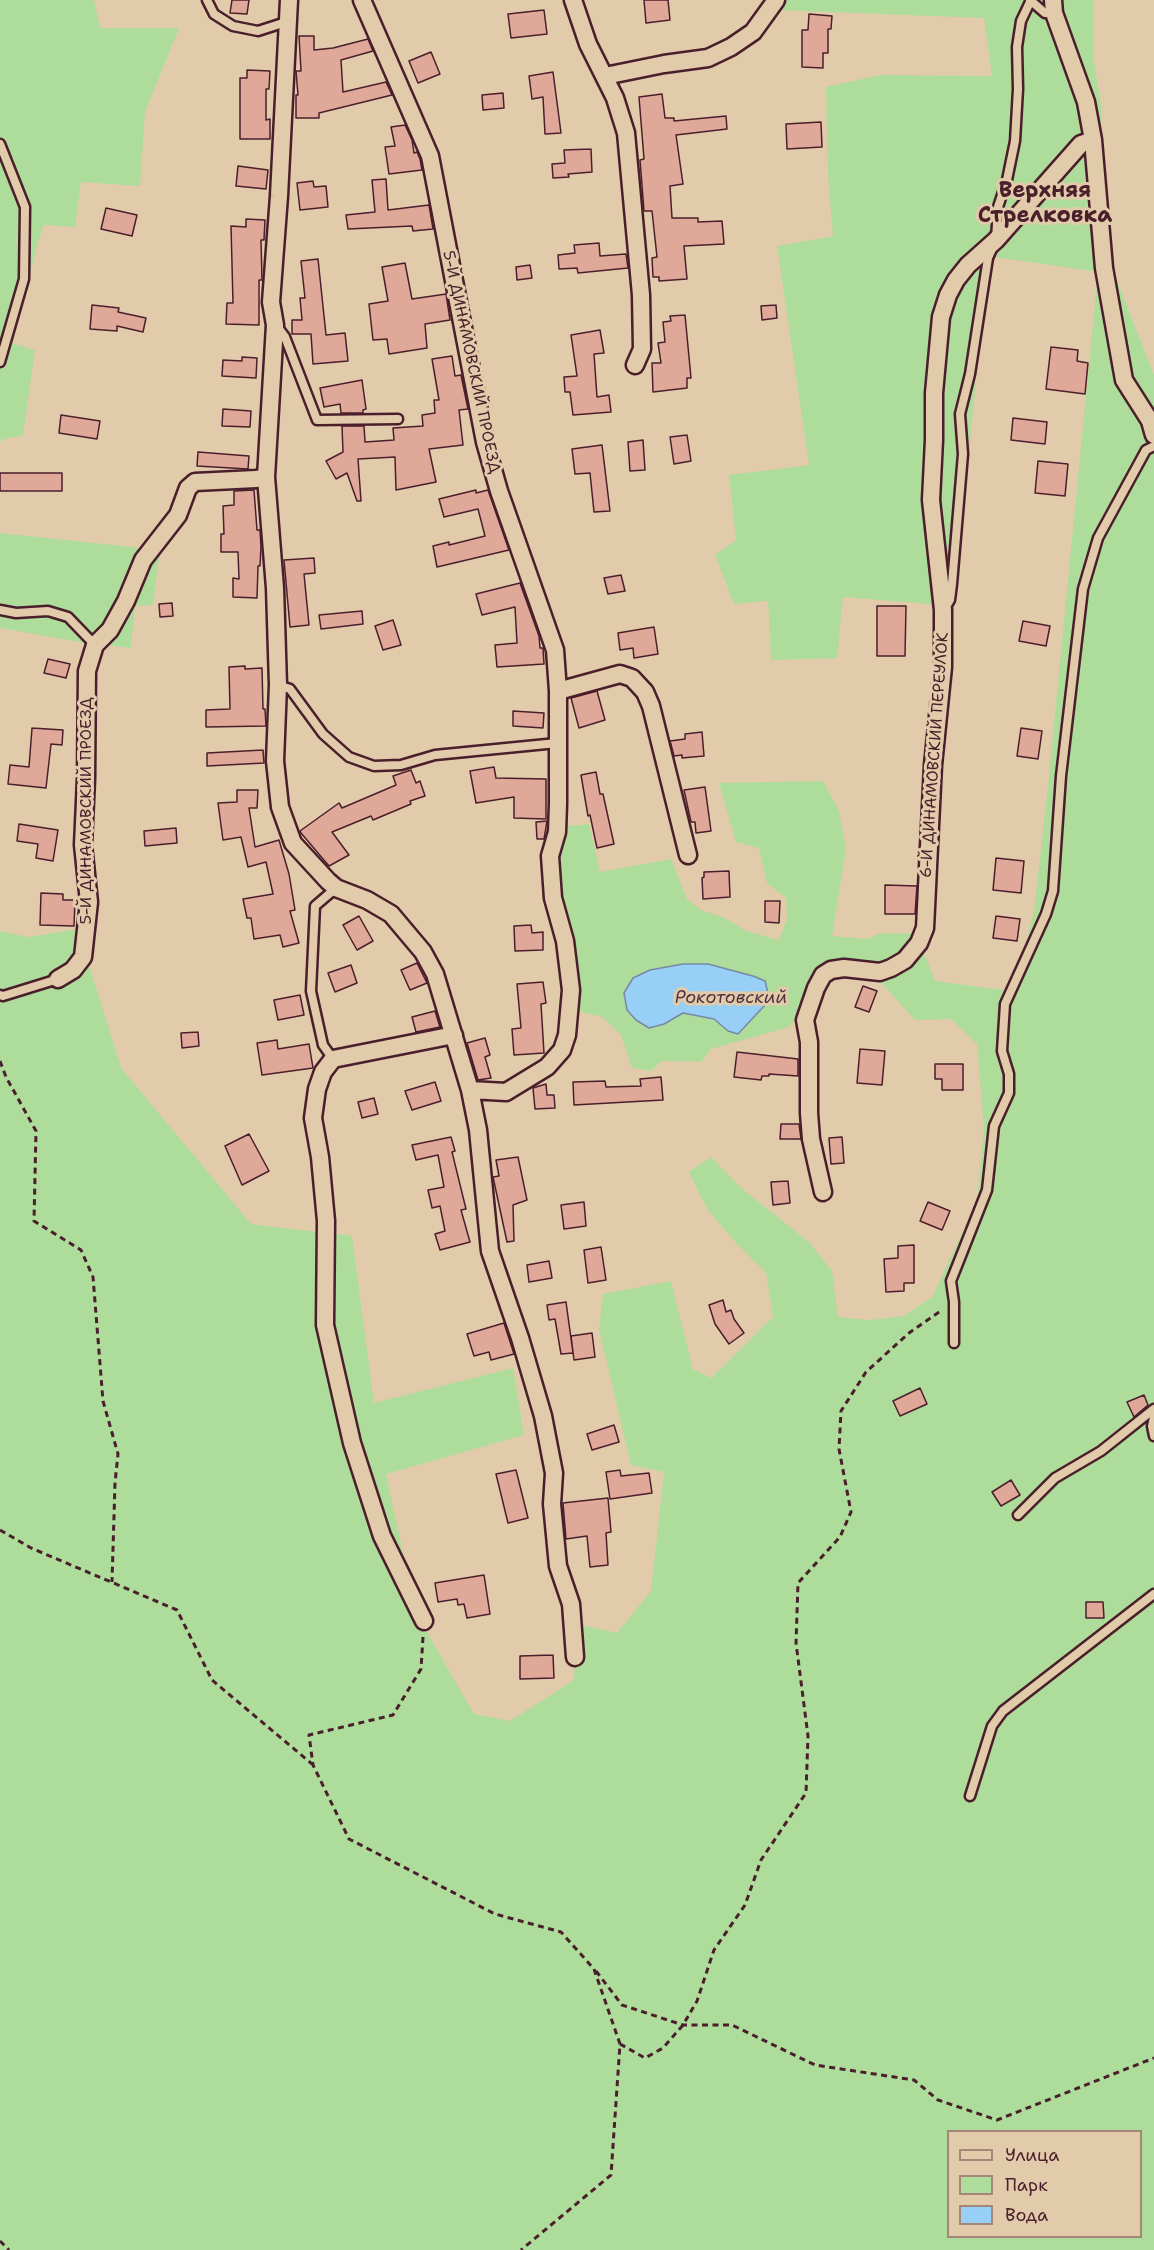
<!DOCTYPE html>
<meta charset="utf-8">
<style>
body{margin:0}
#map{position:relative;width:1154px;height:2250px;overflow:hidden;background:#e2cbab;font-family:"Shantell Sans",sans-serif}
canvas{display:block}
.legend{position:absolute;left:947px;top:2130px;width:195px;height:108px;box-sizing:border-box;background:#e2cbab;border:2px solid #a58678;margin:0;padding:8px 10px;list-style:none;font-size:18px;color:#4a1f2b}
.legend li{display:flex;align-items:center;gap:12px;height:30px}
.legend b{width:30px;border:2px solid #a58678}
</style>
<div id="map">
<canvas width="1154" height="2250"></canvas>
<ul class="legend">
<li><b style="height:8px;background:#e2cbab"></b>Улица</li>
<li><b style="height:16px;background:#aedc9b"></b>Парк</li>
<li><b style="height:16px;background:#97cff6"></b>Вода</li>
</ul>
</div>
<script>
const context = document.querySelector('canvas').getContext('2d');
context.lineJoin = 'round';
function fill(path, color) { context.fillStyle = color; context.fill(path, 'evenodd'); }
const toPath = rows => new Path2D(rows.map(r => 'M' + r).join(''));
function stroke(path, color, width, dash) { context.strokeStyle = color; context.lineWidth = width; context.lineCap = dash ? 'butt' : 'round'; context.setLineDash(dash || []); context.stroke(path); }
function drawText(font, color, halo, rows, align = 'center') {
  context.font = font + ' "Shantell Sans",sans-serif'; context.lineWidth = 6; context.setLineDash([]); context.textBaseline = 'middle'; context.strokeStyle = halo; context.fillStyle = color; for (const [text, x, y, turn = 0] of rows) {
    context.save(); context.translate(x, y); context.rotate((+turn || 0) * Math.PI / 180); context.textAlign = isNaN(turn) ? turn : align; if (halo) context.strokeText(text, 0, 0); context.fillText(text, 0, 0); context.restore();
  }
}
fill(toPath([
 [0,0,94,0,100,28,179,28,145,112,140,186,81,182,75,227,43,225,11,343,35,350,23,435,1,440,0,444],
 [783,0,1094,0,1093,56,1102,111,1099,144,1111,276,1114,273,1154,375,1154,2250,0,2250,0,931,28,937,78,929,121,1068,251,1224,352,1236,374,1403,513,1368,524,1435,386,1474,407,1571,429,1636,474,1714,510,1721,574,1680,575,1658,583,1625,617,1633,651,1591,664,1472,631,1465,599,1329,603,1294,671,1281,693,1369,711,1378,773,1317,766,1273,736,1243,707,1209,689,1172,711,1157,740,1187,810,1243,832,1271,838,1317,869,1320,904,1316,932,1297,977,1201,984,1129,977,1044,951,1019,915,1020,875,976,923,950,935,981,1004,990,1023,953,1034,911,1048,785,1098,272,994,257,982,319,954,606,843,597,837,658,771,660,768,601,734,604,715,555,736,540,729,475,809,465,777,246,833,236,828,177,826,87,880,75,992,76,984,18,777,10],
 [948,2132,1140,2132,1140,2236,948,2236],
 [0,533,160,550,153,605,135,606,131,648,79,642,0,628],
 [823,781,839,811,846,849,832,936,867,939,881,933,919,934,912,947,889,964,826,966,817,970,800,1015,789,1027,711,1049,701,1062,661,1061,651,1071,632,1068,621,1035,602,1017,574,1010,555,866,560,827,589,824,600,872,671,859,687,899,701,910,725,918,746,931,779,940,787,919,786,898,767,883,759,848,736,842,719,783],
 [683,964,708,964,753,976,765,982,750,1020,738,1034,728,1031,714,1019,683,1013,650,970]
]), '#aedc9b');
const water = toPath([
 [683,964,708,964,753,976,765,981,768,993,765,1005,738,1034,728,1031,714,1019,683,1013,664,1024,649,1028,636,1020,627,1010,624,993,633,978,650,970,683,964]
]);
fill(water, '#97cff6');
stroke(water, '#7889a5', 1.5);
const building = toPath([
 [232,0,249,0,247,14,230,13,232,0],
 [644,0,668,0,670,20,646,23,644,0],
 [544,10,547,34,511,38,508,14,544,10],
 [809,14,832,16,831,29,828,29,828,53,823,53,823,68,802,67,802,30,808,30,809,14],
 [299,36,314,36,314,50,333,48,368,39,373,51,341,60,343,92,386,82,392,95,319,113,319,118,296,118,296,95,298,95,296,71,301,71,299,36],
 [431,52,440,74,418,83,409,61,431,52],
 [247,70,270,71,269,89,266,89,266,120,270,119,270,139,240,139,240,78,247,78,247,70],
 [553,72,561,133,545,134,543,97,532,99,529,76,553,72],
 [503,93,504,108,483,110,482,95,503,93],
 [662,94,665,118,674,118,674,121,726,116,727,129,676,135,683,184,670,186,672,218,698,218,698,222,722,221,724,244,684,246,687,279,659,281,659,277,653,277,652,258,657,257,652,211,644,211,640,160,644,159,639,97,662,94],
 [821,122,822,147,787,149,786,124,821,122],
 [405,125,412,140,414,153,417,152,420,159,422,170,389,174,385,147,395,146,391,127,405,125],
 [591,149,592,172,568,174,569,177,553,178,552,164,565,163,564,150,591,149],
 [238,166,268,170,266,189,236,186,238,166],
 [386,179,388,210,429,205,433,229,413,231,412,226,348,229,346,215,375,212,372,180,386,179],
 [313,181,314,187,326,186,328,207,300,210,297,183,313,181],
 [106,208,137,215,132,236,101,229,106,208],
 [246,219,265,220,264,240,261,240,262,280,259,280,259,325,226,324,227,303,233,303,231,226,246,227,246,219],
 [599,243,600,256,626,254,628,268,578,273,577,268,559,269,558,255,575,253,574,245,599,243],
 [318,259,326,335,345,333,348,361,313,364,311,334,292,334,292,320,302,320,300,298,305,298,301,261,318,259],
 [405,263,412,299,446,294,450,320,425,324,427,348,389,354,387,339,373,340,369,304,388,301,382,267,405,263],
 [530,265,532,278,517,280,516,267,530,265],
 [92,305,119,308,118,312,146,318,143,332,117,326,117,331,90,329,92,305],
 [776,305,777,318,762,320,761,306,776,305],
 [685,315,691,378,687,378,687,388,653,392,652,363,661,363,658,343,665,342,663,322,671,321,670,316,685,315],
 [600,330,604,353,594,354,597,397,609,395,611,412,573,415,570,392,565,392,564,377,577,376,571,335,600,330],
 [1051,347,1078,350,1077,361,1088,363,1085,394,1046,389,1051,347],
 [452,356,455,376,461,375,468,409,459,410,463,445,429,449,436,482,396,490,395,457,358,459,361,501,357,501,347,473,336,479,326,461,343,452,342,426,364,426,365,442,394,440,393,428,423,426,422,415,435,413,434,400,439,400,432,359,452,356],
 [242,357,257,358,256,378,222,376,223,360,242,361,242,357],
 [362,380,366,409,363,410,363,413,341,413,340,404,324,407,320,388,362,380],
 [223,409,251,411,250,427,222,426,223,409],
 [61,415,100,421,97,439,59,433,61,415],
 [1013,418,1047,422,1045,444,1011,440,1013,418],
 [687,435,691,461,674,464,670,437,687,435],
 [643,440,645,470,630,471,628,442,643,440],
 [602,445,610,511,594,512,590,473,575,474,572,449,602,445],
 [198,452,249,456,248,469,197,466,198,452],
 [1038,461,1068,464,1065,496,1035,493,1038,461],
 [0,473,62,473,62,491,0,491,0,473],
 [254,490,257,530,260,530,261,546,260,566,258,566,257,598,233,597,233,578,239,579,238,552,221,552,221,534,224,534,223,506,234,505,234,491,254,490],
 [476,490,476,493,488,490,509,550,437,567,433,546,449,542,449,545,485,536,478,509,444,517,439,499,476,490],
 [314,558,315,573,304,574,309,625,290,627,284,560,314,558],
 [621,575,625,591,608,594,604,578,621,575],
 [520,583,539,636,540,648,543,648,544,664,497,667,495,645,517,643,515,607,482,615,476,594,520,583],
 [172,603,173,616,160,617,159,604,172,603],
 [877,606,906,606,905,656,877,656,877,606],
 [362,611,363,624,321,629,319,615,362,611],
 [393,620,401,645,383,650,375,626,393,620],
 [1023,621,1050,626,1046,646,1019,641,1023,621],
 [654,627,658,654,634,658,633,648,620,650,618,633,654,627],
 [48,659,70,664,66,678,44,673,48,659],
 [245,666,245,669,262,668,263,709,265,709,266,726,206,727,206,710,230,709,229,667,245,666],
 [597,691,605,720,579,728,571,698,597,691],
 [513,711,544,713,543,728,513,726,513,711],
 [32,728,63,730,62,745,51,744,46,788,8,784,10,765,29,767,32,728],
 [1021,728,1042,731,1038,759,1017,756,1021,728],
 [702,732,704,756,682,758,682,755,674,756,670,741,685,739,685,734,702,732],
 [263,750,264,763,207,766,207,753,263,750],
 [494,767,496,778,546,779,546,819,514,818,514,797,476,803,470,771,494,767],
 [411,770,416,783,420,781,425,796,410,801,411,804,373,820,371,816,332,832,349,855,329,866,301,833,300,831,339,803,342,808,396,785,393,776,411,770],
 [596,772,600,794,603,794,614,844,597,848,590,815,588,816,581,775,596,772],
 [705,787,711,831,696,833,695,822,691,822,684,790,705,787],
 [237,790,258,790,257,808,249,808,255,847,279,840,289,874,295,910,290,911,299,943,283,947,280,935,254,939,251,918,247,918,243,899,273,894,266,862,248,867,241,837,223,840,218,803,237,802,237,790],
 [547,821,544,839,537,839,536,822,547,821],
 [19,824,58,830,53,861,36,858,38,844,17,841,19,824],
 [176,828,177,843,145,846,144,831,176,828],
 [996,858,1024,861,1021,893,993,890,996,858],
 [729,871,730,897,703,899,702,878,704,877,704,872,729,871],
 [885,885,917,886,915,914,885,914,885,885],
 [41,893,63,894,63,900,75,900,74,926,40,925,41,893],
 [765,901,780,901,779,923,765,922,765,901],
 [359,916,373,941,357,950,343,925,359,916],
 [996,916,1020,919,1017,941,993,938,996,916],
 [531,925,532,933,543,932,543,950,515,951,514,926,531,925],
 [417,963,427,983,410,990,401,970,417,963],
 [351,965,357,983,335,992,328,973,351,965],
 [543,982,546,1003,541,1004,544,1053,514,1055,512,1029,521,1028,517,984,543,982],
 [863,986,877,991,869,1012,855,1007,863,986],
 [300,995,304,1015,278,1020,274,1000,300,995],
 [435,1011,440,1027,416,1032,412,1017,435,1011],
 [198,1032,199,1046,182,1048,181,1033,198,1032],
 [485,1038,490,1055,485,1057,491,1078,478,1080,467,1043,485,1038],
 [277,1040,278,1049,309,1044,313,1068,262,1075,257,1043,277,1040],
 [860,1049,885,1051,882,1085,857,1083,860,1049],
 [737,1052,798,1059,798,1076,769,1074,769,1076,762,1076,761,1080,734,1077,737,1052],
 [935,1064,963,1064,963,1090,942,1090,942,1079,935,1079,935,1064],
 [661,1077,663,1100,574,1105,573,1082,605,1081,606,1087,641,1086,640,1079,661,1077],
 [435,1082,441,1101,412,1110,405,1091,435,1082],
 [546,1084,547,1095,554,1095,555,1108,535,1109,533,1088,546,1084],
 [374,1098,378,1114,362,1118,358,1102,374,1098],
 [781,1124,799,1124,801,1139,780,1139,781,1124],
 [249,1134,269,1171,242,1185,225,1146,249,1134],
 [451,1137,455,1151,452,1152,466,1209,461,1210,470,1242,440,1250,435,1234,445,1231,440,1206,432,1208,428,1190,444,1187,438,1155,416,1160,412,1145,451,1137],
 [842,1137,844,1163,831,1164,829,1138,842,1137],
 [518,1157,527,1200,513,1205,514,1241,507,1242,493,1177,499,1176,496,1160,518,1157],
 [788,1181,790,1203,773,1205,771,1182,788,1181],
 [584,1202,586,1226,564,1229,561,1205,584,1202],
 [928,1202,950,1211,942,1230,920,1221,928,1202],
 [914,1245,914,1283,904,1283,904,1291,886,1292,884,1259,898,1258,898,1246,914,1245],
 [601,1247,606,1280,588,1283,584,1250,601,1247],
 [549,1261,552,1278,529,1282,527,1265,549,1261],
 [723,1300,726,1312,731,1310,734,1319,744,1333,729,1344,715,1324,709,1305,723,1300],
 [566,1302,573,1353,561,1354,555,1319,549,1320,547,1305,566,1302],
 [504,1323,514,1354,491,1360,489,1352,474,1356,467,1334,504,1323],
 [592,1333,595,1357,574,1360,571,1336,592,1333],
 [920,1388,927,1404,900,1416,893,1401,920,1388],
 [1144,1395,1148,1405,1134,1417,1127,1402,1144,1395],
 [614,1425,619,1442,592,1450,587,1434,614,1425],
 [516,1470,528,1518,508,1523,496,1474,516,1470],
 [620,1470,621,1476,649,1473,652,1493,610,1499,606,1472,620,1470],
 [1011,1480,1020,1495,1001,1506,992,1492,1011,1480],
 [608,1498,611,1532,606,1533,608,1565,590,1567,587,1536,566,1539,563,1503,608,1498],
 [484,1575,490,1614,467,1618,464,1604,458,1605,457,1599,438,1602,435,1583,484,1575],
 [1086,1602,1103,1602,1104,1618,1086,1618,1086,1602],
 [553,1655,554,1678,520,1679,520,1656,553,1655]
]);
fill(building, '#e0a899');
stroke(building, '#4a1f2b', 1.5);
const service = toPath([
 [207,0,214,14,233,26,258,31,286,22],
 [1030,0,1045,13,1054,13],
 [0,144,25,207,24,279,0,362],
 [276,325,285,337,317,420,398,419],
 [945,608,950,600,952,584,963,454,960,414,970,374,988,258,996,240,998,207,1007,180,1015,141,1018,89,1017,47,1021,21,1030,2],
 [0,610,16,613,48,611,68,617,95,645],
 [278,685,290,689,323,734,349,757,374,766,401,765,435,755,557,743],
 [0,995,3,996,58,979],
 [333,1059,323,1045,311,991,315,906,336,888],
 [954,1343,954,1302,951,1281,987,1190,994,1126,1009,1093,1009,1074,1002,1051,1005,1004,1046,914,1053,891,1061,776,1083,589,1098,538,1146,450,1154,446],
 [1154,1417,1152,1426,1154,1436],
 [1018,1515,1055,1478,1101,1451,1154,1409],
 [970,1796,992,1726,1003,1711,1154,1594]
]);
const minor = toPath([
 [289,0,279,196,271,302,275,325,266,477,275,588,278,685,275,761,280,807,293,843,328,881,336,888,367,900,391,914,423,952,435,974,470,1090,478,1130,490,1251,520,1338,543,1416,554,1473,552,1504,558,1566,571,1604,575,1657],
 [362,0,430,156,485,442,499,491,555,650,558,691,558,804,557,832,550,856,553,898,565,941,571,990,567,1035,562,1050,547,1067,506,1092,470,1090],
 [573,0,588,44,615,98,626,133,641,295,642,349,635,365],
 [1053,0,1054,13,1086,102,1093,140,1104,268,1124,380,1150,421,1154,435],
 [605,76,664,64,708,58,731,47,753,32,776,0],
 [558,691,620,674,632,678,645,692,651,706,688,855],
 [58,979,73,970,83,957,89,902,83,845,86,779,87,671,95,645,110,630,126,601,143,560,178,515,188,488,195,482,256,479,266,477],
 [823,1192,811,1139,809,1113,809,1042,805,1020,816,988,823,975,831,970,844,968,880,972,891,968,905,960,919,943,925,928,933,765,943,667,943,610,931,500,934,440,934,393,941,317,948,295,956,280,968,265,996,240,1081,144,1093,140],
 [424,1621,382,1536,352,1443,325,1325,326,1221,320,1157,313,1118,317,1089,323,1072,333,1059,454,1035]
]);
stroke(service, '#4a1f2b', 13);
stroke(minor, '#4a1f2b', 21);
stroke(toPath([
 [0,1061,6,1077,36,1131,34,1221,81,1250,93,1277,103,1401,118,1454,115,1483,112,1582],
 [0,1530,31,1548,177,1610,212,1680,312,1764],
 [423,1637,421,1669,393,1715,309,1735,313,1765,349,1839,495,1914,561,1932,594,1969,620,2044,611,2175,521,2250],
 [596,1971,622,2005,683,2025,732,2025,815,2065,914,2080,938,2100,997,2120,1154,2058],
 [620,2044,645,2058,663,2048,683,2025,697,2001,714,1950,745,1905,761,1860,806,1793,808,1736,796,1643,798,1583,840,1537,851,1512,839,1449,841,1411,866,1372,909,1333,942,1310],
 [0,2241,9,2250]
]), '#4a1f2b', 3, [6, 4.5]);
stroke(service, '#e2cbab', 8);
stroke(minor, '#e2cbab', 16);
drawText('16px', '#4a1f2b', '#e2cbab', [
 ["5-Й ДИНАМОВСКИЙ ПРОЕЗД",471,362,78],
 ["6-Й ДИНАМОВСКИЙ ПЕРЕУЛОК",935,755,-86],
 ["5-Й ДИНАМОВСКИЙ ПРОЕЗД",87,811,-90]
]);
drawText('italic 18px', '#52313f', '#e2cbab', [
 ["Рокотовский",731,998]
]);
drawText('bold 22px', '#4a1f2b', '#e2cbab', [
 ["Верхняя",1045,191],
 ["Стрелковка",1045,216]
]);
</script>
